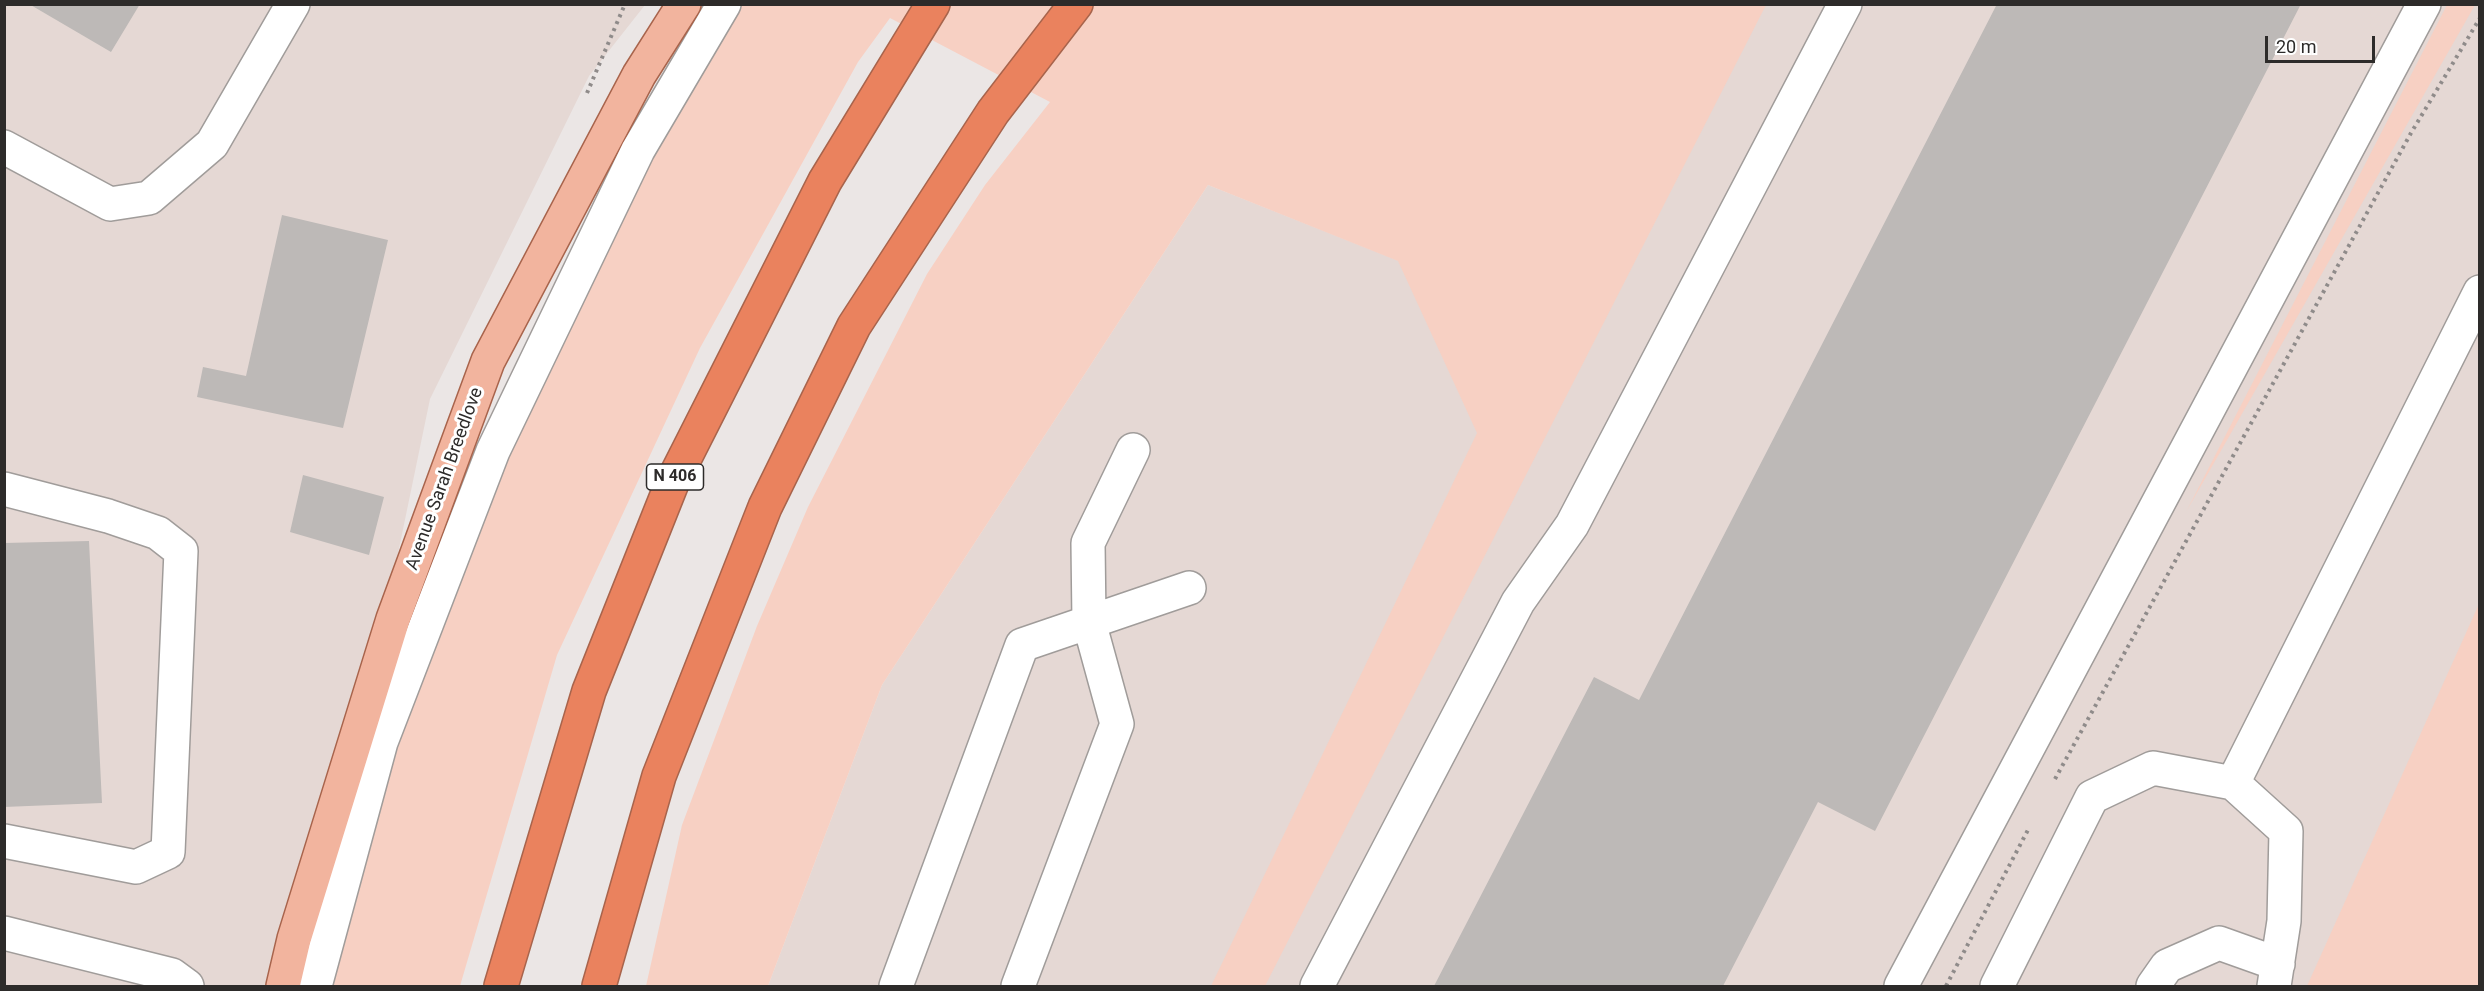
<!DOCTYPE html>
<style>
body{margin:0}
#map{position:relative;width:2484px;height:991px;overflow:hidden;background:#ebe6e5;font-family:Roboto,sans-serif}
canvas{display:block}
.frame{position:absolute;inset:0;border:6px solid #2d2b2a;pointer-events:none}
.scale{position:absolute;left:2265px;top:36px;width:110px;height:27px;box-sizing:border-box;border:3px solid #2d2b2a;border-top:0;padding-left:8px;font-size:18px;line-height:21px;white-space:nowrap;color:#2d2b2a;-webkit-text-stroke:4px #fff;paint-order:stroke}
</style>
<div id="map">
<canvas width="2484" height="991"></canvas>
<div class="frame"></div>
<div class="scale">20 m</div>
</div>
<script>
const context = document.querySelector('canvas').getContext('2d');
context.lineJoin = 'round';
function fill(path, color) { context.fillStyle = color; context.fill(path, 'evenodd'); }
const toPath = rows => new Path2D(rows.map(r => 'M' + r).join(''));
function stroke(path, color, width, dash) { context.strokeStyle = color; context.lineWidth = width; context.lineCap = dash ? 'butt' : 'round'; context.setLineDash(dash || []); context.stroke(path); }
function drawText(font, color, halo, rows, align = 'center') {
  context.font = font + ' Roboto,sans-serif'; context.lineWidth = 6; context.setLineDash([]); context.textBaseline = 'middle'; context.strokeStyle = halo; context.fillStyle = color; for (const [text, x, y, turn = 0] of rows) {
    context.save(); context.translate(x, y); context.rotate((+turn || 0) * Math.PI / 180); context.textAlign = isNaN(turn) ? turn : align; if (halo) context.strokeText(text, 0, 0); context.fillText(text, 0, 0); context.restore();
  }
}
fill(toPath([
 [5,5,645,5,589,76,430,399,329,886,302,986,5,986],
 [1742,5,2479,5,2479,986,768,986,882,685,1208,185,1568,328]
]), '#e5d8d4');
fill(toPath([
 [724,5,1766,5,1265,986,1211,986,1477,433,1398,261,1208,185,882,685,768,986,646,986,682,825,757,626,808,507,927,274,985,185,1050,102,890,18,858,62,700,348,557,655,460,986,315,986,493,451],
 [2447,5,2475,5,2186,512],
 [2479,604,2479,986,2307,986]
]), '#f7d0c3');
fill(toPath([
 [29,4,140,4,111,52],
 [1997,4,2301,4,1875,831,1818,802,1723,986,1434,986,1594,677,1639,700],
 [282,215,388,240,343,428,197,397,203,367,246,376],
 [303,475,384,497,369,555,290,532],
 [89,541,102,803,4,807,4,543]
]), '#bdb9b7');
const minor = toPath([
 [4,147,110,204,149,198,212,144,293,4],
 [4,489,108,516,158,533,181,551,168,852,136,867,4,841],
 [2233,783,2480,292],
 [4,933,172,975,187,986],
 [315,986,381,742,493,451,638,150,724,4],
 [896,986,1022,645,1189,588],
 [1018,986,1117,724,1089,622,1088,543,1133,450],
 [1317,986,1518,602,1572,525,1845,4],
 [1901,986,2424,4],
 [1997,986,2092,797,2153,768,2233,783,2286,831,2284,921,2274,986],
 [2153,986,2167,966,2219,943,2278,964]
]);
const major = toPath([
 [283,986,294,939,393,619,488,361,639,75,684,4]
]);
const highway = toPath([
 [501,986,589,691,672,483,825,181,933,4],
 [599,986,659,776,765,507,854,326,993,112,1076,4]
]);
stroke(minor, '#a09c9a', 36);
stroke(major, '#a8644c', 36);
stroke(highway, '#a8644c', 36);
stroke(toPath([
 [587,93,625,4],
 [2055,779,2411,133,2480,18],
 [1946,986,2029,828]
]), '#8f8b8a', 4, [3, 4.5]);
stroke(minor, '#fff', 33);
stroke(major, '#f2b49e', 33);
stroke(highway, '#ea825e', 33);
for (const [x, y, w] of [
 [675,477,57]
]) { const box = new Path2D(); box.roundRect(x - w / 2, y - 13, w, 26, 4.5); context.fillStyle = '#fff'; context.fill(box); stroke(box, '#2d2b2a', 1.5); }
drawText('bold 16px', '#2d2b2a', null, [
 ["N 406",675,477]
]);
drawText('18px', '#2d2b2a', '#fff', [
 ["Avenue Sarah Breedlove",445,479,-70]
]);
</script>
